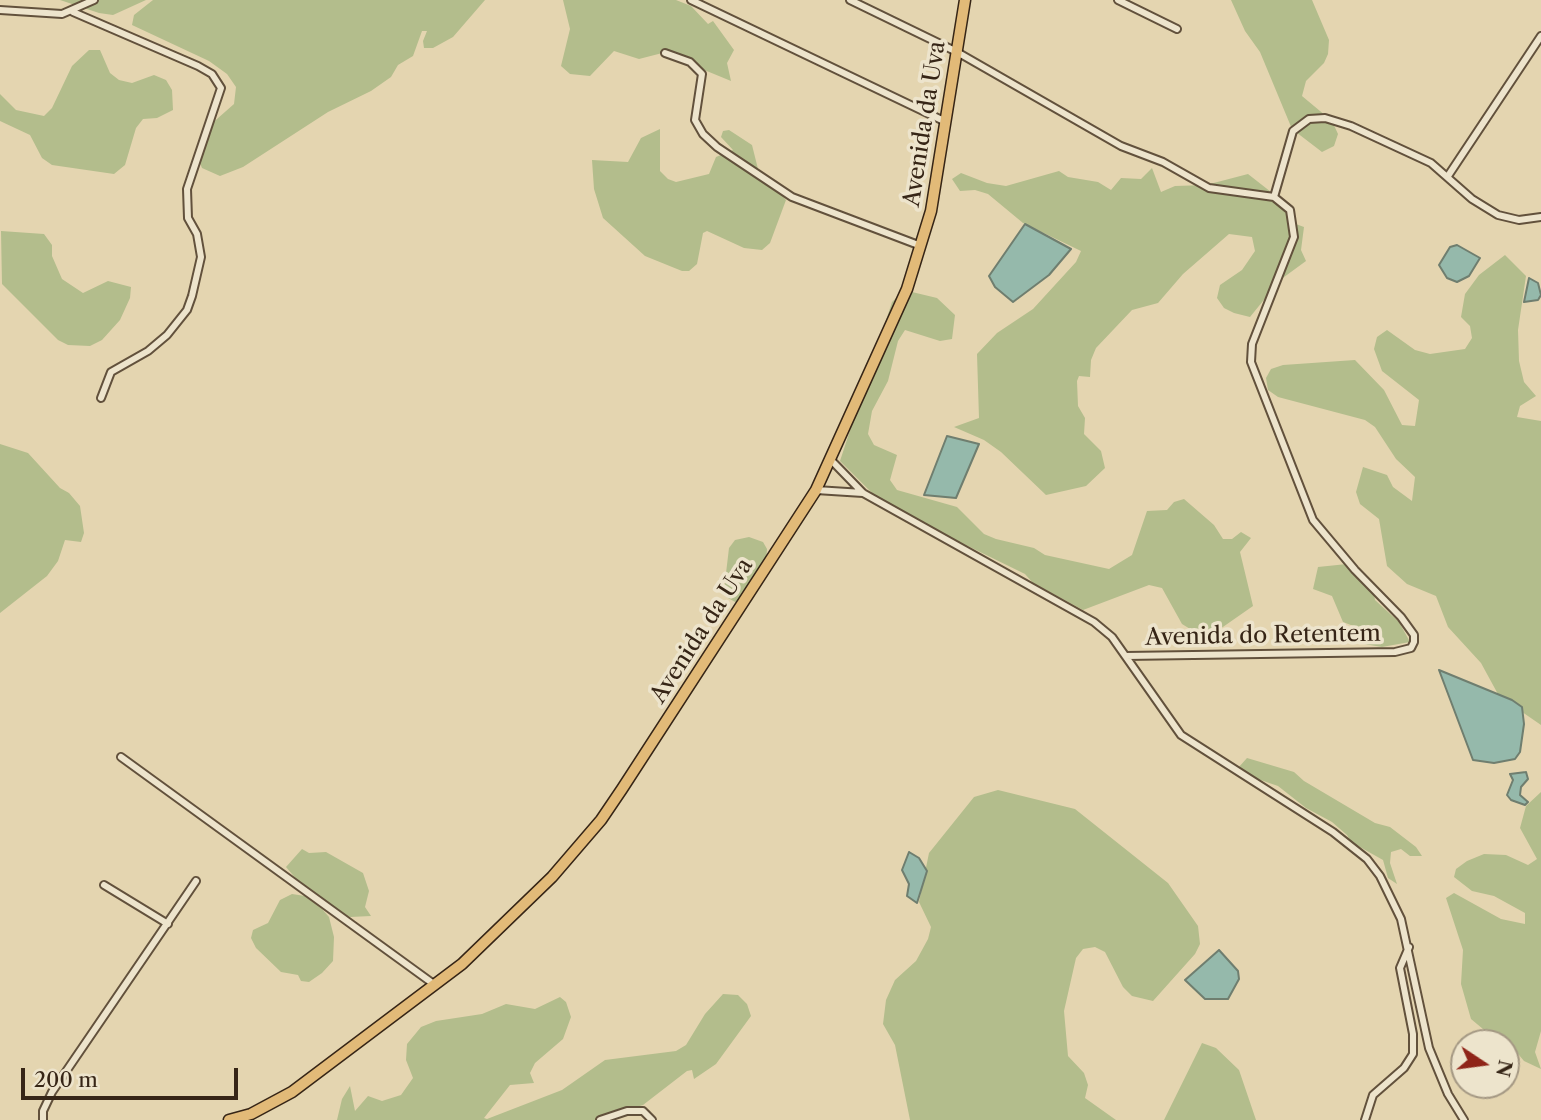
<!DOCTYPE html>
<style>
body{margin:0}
#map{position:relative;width:1541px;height:1120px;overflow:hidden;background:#e4d5b0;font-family:"Libre Caslon Text",serif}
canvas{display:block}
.north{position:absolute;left:1450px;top:1029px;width:70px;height:70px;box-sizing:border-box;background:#ede4cc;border:2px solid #a49883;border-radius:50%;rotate:103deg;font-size:19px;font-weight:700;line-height:28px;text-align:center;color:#362516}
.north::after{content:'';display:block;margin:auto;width:24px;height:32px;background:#8f2418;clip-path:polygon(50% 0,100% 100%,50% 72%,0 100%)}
.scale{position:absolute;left:21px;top:1068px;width:217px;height:32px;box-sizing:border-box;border:4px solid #362516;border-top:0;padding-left:9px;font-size:21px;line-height:24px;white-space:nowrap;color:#362516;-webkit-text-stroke:5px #ede4cc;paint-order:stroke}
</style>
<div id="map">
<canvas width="1541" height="1120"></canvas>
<div class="north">N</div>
<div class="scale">200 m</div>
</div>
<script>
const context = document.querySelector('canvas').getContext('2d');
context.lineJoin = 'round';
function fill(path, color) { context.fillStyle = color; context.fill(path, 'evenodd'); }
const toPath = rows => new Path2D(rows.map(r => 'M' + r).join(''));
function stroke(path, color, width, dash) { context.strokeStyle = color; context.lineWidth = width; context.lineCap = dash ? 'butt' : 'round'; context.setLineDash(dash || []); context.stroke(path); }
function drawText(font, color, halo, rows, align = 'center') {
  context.font = font + ' "Libre Caslon Text",serif'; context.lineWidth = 7; context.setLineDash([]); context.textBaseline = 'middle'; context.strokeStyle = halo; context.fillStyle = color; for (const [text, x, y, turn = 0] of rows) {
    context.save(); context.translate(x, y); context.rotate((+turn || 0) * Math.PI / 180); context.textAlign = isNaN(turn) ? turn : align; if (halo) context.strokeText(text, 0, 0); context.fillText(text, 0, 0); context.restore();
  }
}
fill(toPath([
 [60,0,146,0,113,15,99,13],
 [153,0,485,0,453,37,433,48,424,48,423,41,427,31,422,31,413,56,398,65,391,77,371,91,328,112,243,167,220,176,202,168,199,161,209,126,234,104,236,87,227,74,209,61,132,25,134,15],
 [563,0,676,0,691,6,708,24,713,21,734,50,727,63,731,81,697,67,670,51,639,59,614,51,590,76,570,74,561,66,570,29],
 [1231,0,1312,0,1329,40,1328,54,1324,63,1306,81,1302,96,1332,121,1338,134,1334,146,1322,152,1292,129,1260,52,1245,31],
 [89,50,100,50,110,73,119,80,132,83,154,75,166,80,172,90,173,110,157,118,143,119,136,128,125,165,114,174,52,165,42,158,30,135,0,121,0,94,16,110,44,116,52,108,72,66],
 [660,129,660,171,668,179,676,182,709,174,716,157,733,150,721,137,723,131,729,130,752,145,758,169,786,200,770,243,762,250,744,248,707,231,703,233,697,264,689,271,682,271,645,256,603,218,594,189,592,160,628,162,641,138],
 [1152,168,1161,192,1175,186,1206,185,1248,174,1271,192,1293,223,1304,227,1301,250,1306,261,1280,280,1250,317,1234,313,1224,308,1217,298,1220,285,1242,270,1255,251,1252,237,1229,234,1183,274,1158,303,1132,310,1096,348,1091,360,1090,377,1079,376,1077,381,1078,406,1085,418,1084,434,1101,451,1105,468,1086,486,1046,495,1001,452,984,440,954,427,979,418,977,354,997,333,1033,309,1076,262,1081,251,1023,223,988,194,975,190,960,191,952,179,961,173,987,183,1006,186,1059,171,1068,177,1098,182,1111,190,1121,178,1141,179],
 [1,231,44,234,52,245,52,256,62,279,83,293,108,281,131,287,130,298,120,320,102,340,90,346,68,345,58,340,2,284],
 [1505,255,1526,276,1518,330,1519,361,1524,382,1536,396,1520,406,1517,417,1541,421,1541,725,1499,696,1481,663,1448,627,1436,596,1407,584,1387,566,1379,519,1360,504,1356,492,1363,467,1387,475,1393,487,1412,501,1415,477,1396,459,1375,427,1365,420,1278,397,1268,390,1266,378,1271,369,1283,365,1355,360,1384,390,1402,425,1415,426,1419,400,1382,371,1374,349,1377,337,1387,330,1415,350,1430,354,1465,349,1472,338,1470,326,1461,317,1465,294,1479,275],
 [912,292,937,298,955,315,952,339,940,341,905,330,898,341,888,381,872,411,868,434,874,445,897,455,890,480,897,490,957,507,984,534,996,539,1034,548,1045,555,1109,569,1132,555,1147,511,1167,510,1174,502,1184,499,1214,525,1223,539,1232,539,1241,532,1251,538,1240,552,1253,606,1220,629,1195,632,1182,624,1162,588,1149,585,1083,610,1033,583,1025,574,884,505,840,461,892,302,901,293],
 [0,444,28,453,60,488,69,493,80,506,84,533,81,542,65,540,58,561,47,576,0,613],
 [749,537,763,542,767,549,766,563,737,603,728,598,724,590,729,548,735,540],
 [1347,564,1373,589,1375,600,1399,622,1410,642,1382,647,1352,642,1356,627,1343,622,1332,596,1313,589,1318,567],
 [1247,758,1294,772,1304,781,1375,823,1390,827,1416,847,1422,856,1410,856,1401,849,1391,852,1390,863,1397,884,1388,878,1383,860,1351,842,1347,835,1332,822,1306,808,1278,786,1246,775,1238,768],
 [998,790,1075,809,1168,883,1198,926,1200,944,1195,954,1153,1001,1132,996,1123,987,1105,952,1095,947,1083,949,1076,958,1064,1011,1068,1056,1084,1073,1088,1085,1085,1098,1116,1120,910,1120,895,1045,883,1024,886,1000,895,980,916,961,928,939,931,927,919,902,929,853,974,797],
 [1541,792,1541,1031,1535,1052,1541,1069,1524,1061,1509,1043,1489,1034,1471,1019,1461,984,1463,950,1446,898,1454,893,1501,919,1525,924,1525,913,1494,896,1472,891,1454,877,1456,869,1467,861,1484,854,1506,855,1528,865,1537,859,1520,828,1526,806],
 [302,849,309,853,326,852,363,873,369,891,365,907,371,916,350,917,335,911,304,888,286,867],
 [292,894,305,896,322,909,329,917,334,937,333,961,322,973,309,982,301,981,298,975,281,972,256,948,251,938,253,930,268,923,280,900],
 [723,994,738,995,747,1004,751,1016,716,1064,694,1079,692,1070,687,1071,643,1105,595,1120,337,1120,342,1099,350,1086,355,1111,368,1096,382,1101,401,1095,413,1078,406,1060,407,1044,421,1027,436,1021,482,1014,506,1004,535,1009,560,997,566,1002,571,1017,563,1039,535,1063,530,1073,534,1083,510,1085,484,1118,487,1119,562,1090,605,1060,676,1051,686,1045,705,1014],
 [1202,1043,1216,1048,1239,1070,1256,1120,1164,1120]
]), '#b3bd8c');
const water = toPath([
 [1025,224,1071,249,1049,275,1013,302,995,287,989,276,1025,224],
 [1457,245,1480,258,1469,276,1457,282,1447,278,1439,265,1450,247,1457,245],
 [1529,278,1538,283,1541,295,1538,300,1524,302,1529,278],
 [947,436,979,444,956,498,924,495,947,436],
 [1439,670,1512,700,1522,707,1524,724,1520,752,1515,759,1494,763,1473,760,1439,670],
 [1526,772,1528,779,1521,787,1520,795,1528,802,1525,805,1511,800,1507,795,1513,780,1510,774,1526,772],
 [909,852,919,858,927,871,917,903,907,896,909,884,902,870,909,852],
 [1219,950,1238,971,1239,979,1228,999,1205,999,1185,980,1219,950]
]);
fill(water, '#95b9ab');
stroke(water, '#6f7e6f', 2);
const minor = toPath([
 [691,0,946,122],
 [850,0,957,52,1121,146,1163,162,1209,188,1274,197,1290,210,1294,237,1252,344,1251,362,1313,520,1355,570,1401,617,1414,635,1414,642,1411,648,1395,652,1126,656],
 [1118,0,1177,29],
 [0,10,62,14,94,0],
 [73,12,198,66,212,74,221,88,187,189,188,218,197,234,201,257,192,296,187,310,167,335,148,351,111,372,101,398],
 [665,53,690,62,702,74,695,120,703,134,717,147,792,197,921,246],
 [1448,176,1541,36],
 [1274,197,1293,131,1309,119,1325,118,1351,126,1431,163,1472,199,1498,215,1519,220,1541,217],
 [831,460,863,493,1094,622,1112,637,1181,735,1333,832,1367,859,1380,876,1401,919,1429,1048,1448,1094,1464,1120],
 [816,490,863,493],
 [121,757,435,985],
 [104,885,168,924],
 [43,1120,43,1111,52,1092,196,881],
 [600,1120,627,1111,643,1111,652,1120],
 [1365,1120,1373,1095,1404,1068,1413,1054,1413,1034,1400,968,1409,947]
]);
const primary = toPath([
 [229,1120,251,1114,292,1092,462,964,552,877,601,820,622,789,816,490,907,289,931,211,965,0]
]);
stroke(minor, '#62513c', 10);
stroke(primary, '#362516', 13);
stroke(minor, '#ede4cc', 6);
stroke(primary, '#e2ba78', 10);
drawText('23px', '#362516', '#ede4cc', [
 ["Avenida da Uva",925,124,-81],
 ["Avenida da Uva",702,631,-57],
 ["Avenida do Retentem",1263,636,-1]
]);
</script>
